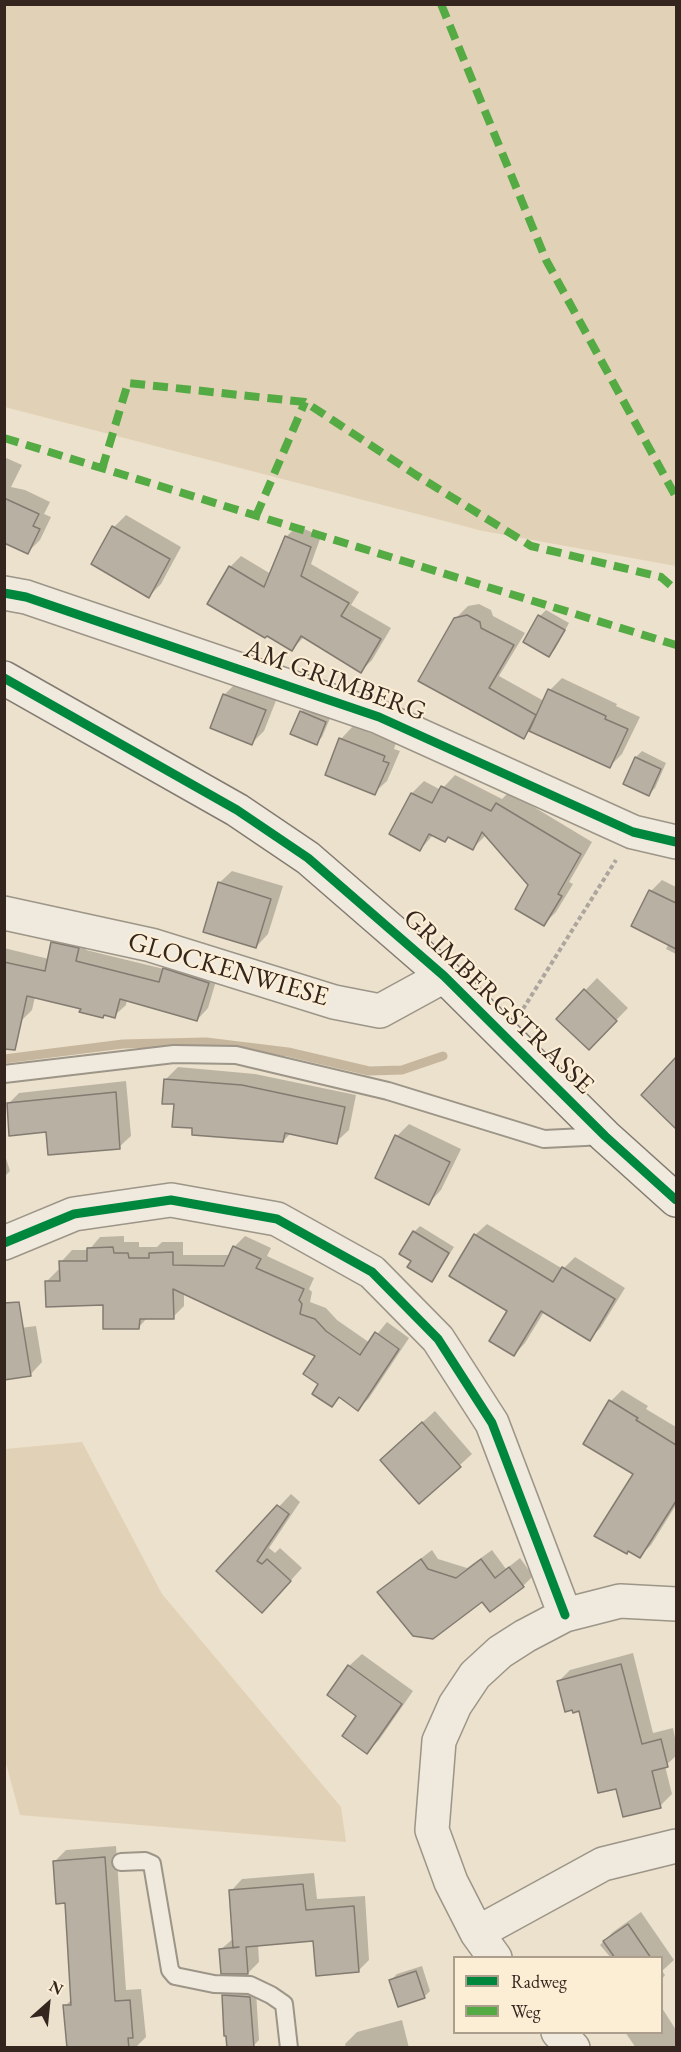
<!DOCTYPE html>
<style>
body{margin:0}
#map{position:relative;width:681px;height:2052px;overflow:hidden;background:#ece1cc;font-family:"EB Garamond",serif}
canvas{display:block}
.frame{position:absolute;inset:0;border:6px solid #34251f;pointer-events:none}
.legend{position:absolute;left:453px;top:1956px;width:210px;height:78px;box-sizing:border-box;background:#fbeed5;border:2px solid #ab9e8c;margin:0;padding:8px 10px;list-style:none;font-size:18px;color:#34251f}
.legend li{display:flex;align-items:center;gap:12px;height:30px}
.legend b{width:30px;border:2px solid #ab9e8c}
.north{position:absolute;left:18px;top:1974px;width:60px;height:60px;-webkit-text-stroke:4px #fbeed5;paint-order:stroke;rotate:27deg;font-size:16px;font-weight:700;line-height:24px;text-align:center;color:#34251f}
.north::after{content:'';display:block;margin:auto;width:21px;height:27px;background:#34251f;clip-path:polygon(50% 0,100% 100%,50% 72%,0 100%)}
</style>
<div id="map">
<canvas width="681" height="2052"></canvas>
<div class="frame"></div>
<ul class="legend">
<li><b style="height:8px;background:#00873e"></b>Radweg</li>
<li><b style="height:8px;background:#54aa43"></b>Weg</li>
</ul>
<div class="north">N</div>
</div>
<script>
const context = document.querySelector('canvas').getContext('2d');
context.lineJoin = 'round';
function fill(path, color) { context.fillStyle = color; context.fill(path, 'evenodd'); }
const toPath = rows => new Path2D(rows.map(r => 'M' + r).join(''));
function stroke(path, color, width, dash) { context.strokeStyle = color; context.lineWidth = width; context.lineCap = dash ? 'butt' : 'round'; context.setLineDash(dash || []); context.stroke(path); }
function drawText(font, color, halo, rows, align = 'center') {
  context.font = font + ' "EB Garamond",serif'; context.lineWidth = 4.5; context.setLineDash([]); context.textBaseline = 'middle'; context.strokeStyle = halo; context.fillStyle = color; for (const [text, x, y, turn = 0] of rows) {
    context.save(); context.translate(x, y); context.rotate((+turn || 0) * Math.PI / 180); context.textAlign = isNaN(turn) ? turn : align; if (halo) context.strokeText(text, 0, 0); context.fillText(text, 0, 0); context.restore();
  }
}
fill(toPath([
 [4,5,676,5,676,566,483,531,5,407],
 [82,1442,162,1594,341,1807,346,1842,20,1815,4,1756,5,1449]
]), '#e1d1b6');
fill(toPath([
 [4,457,22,465,11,487,25,490,50,502,44,514,51,517,40,540,28,552,4,541],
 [126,515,181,547,161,584,149,596,114,527],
 [297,526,321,536,311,564,359,592,351,605,391,628,372,660,361,671,304,637,292,649,230,567,241,556,271,574,286,537],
 [479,604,491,610,493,616,525,633,499,676,544,701,550,690,562,678,617,704,616,706,640,717,622,754,610,766,530,730,524,737,420,680,456,618,468,606],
 [546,610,569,623,555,649,549,655,525,641,540,616],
 [237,682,277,698,264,731,252,743,212,727,225,694],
 [307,706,331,716,322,737,316,743,301,712],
 [353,726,396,743,394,749,400,751,387,781,374,793,326,774,341,739],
 [642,751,666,763,655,788,649,794,625,783,636,757],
 [455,775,502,799,509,792,592,842,569,882,573,884,556,912,544,924,530,885,486,835,473,848,449,836,445,840,433,835,420,850,412,793,424,781,441,790],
 [232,871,283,886,268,934,256,947,219,883],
 [662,880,676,887,676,954,666,949,669,943,633,926,651,891],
 [64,932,89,937,86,950,164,969,175,958,219,971,208,1008,197,1020,127,999,126,1005,114,1016,106,1014,103,1017,82,1008,35,997,32,1010,21,1021,4,1018,4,948,49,959,53,943],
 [597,978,628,1008,589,1048,558,1019],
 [676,1059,676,1118,672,1123,643,1095],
 [178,1067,255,1074,356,1095,349,1130,336,1142,291,1133,283,1141,194,1127,166,1079],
 [126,1081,131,1136,119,1147,48,1131,8,1104,19,1093],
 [409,1124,461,1149,441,1190,429,1203,397,1136],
 [4,1152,10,1171,4,1177],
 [487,1224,563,1269,575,1257,625,1288,601,1327,590,1339,544,1312,525,1343,514,1355,509,1311,475,1235],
 [420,1226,454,1247,437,1274,431,1280,413,1261,414,1232],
 [124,1236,124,1242,139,1242,139,1247,157,1247,162,1242,183,1242,183,1255,230,1255,234,1247,245,1236,271,1248,267,1256,314,1278,309,1289,312,1292,310,1302,326,1308,337,1320,370,1343,387,1322,409,1338,369,1398,358,1409,340,1397,332,1406,320,1384,317,1355,184,1292,184,1306,173,1317,148,1317,139,1327,104,1304,47,1281,58,1270,61,1270,61,1262,72,1250,89,1250,100,1237],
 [36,1326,42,1362,30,1375,4,1330],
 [622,1390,648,1406,646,1409,676,1427,676,1505,651,1545,640,1556,635,1474,585,1443,611,1401],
 [435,1411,472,1454,419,1502,394,1448],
 [291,1494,300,1502,269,1548,275,1553,280,1548,302,1568,274,1599,218,1571],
 [432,1550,438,1559,467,1568,492,1550,506,1569,520,1558,533,1576,523,1586,482,1599,380,1592,390,1582],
 [633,1653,653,1733,673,1728,676,1743,676,1756,665,1766,672,1794,660,1806,618,1787,580,1709,573,1708,558,1682,570,1670],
 [362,1654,413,1691,379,1740,367,1752,349,1666],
 [116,1846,126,1990,141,1989,146,2037,135,2048,68,2048,65,2006,72,1999,66,1901,54,1862,66,1850],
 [314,1873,317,1899,365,1896,369,1960,358,1971,315,1940,258,1944,259,1962,248,1973,220,1950,234,1938,231,1891,242,1879],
 [641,1912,674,1960,662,1971,665,1975,662,1979,662,1958,611,1958,600,1945,613,1932],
 [422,1966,430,1991,424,1997,391,1980,397,1974],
 [230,1989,256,1991,259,2040,253,2046,226,2048,224,1995],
 [662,2008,676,2030,676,2048,636,2048,625,2032,662,2032],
 [402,2020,409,2048,346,2048,345,2044,357,2032]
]), '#0003');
stroke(toPath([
 [4,1059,123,1044,206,1042,288,1052,369,1071,402,1070,443,1056]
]), '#c6b69d', 9);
const building = toPath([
 [4,498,39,514,33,526,40,529,28,554,4,543,4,498],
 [112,526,170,559,149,598,91,564,112,526],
 [285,536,311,547,301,576,349,603,341,616,381,639,361,673,301,636,292,651,267,636,265,638,207,604,229,566,264,587,285,536],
 [467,615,480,622,481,628,514,645,489,688,536,715,524,739,418,681,454,618,467,615],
 [538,615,565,630,549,657,523,642,538,615],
 [548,689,606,716,605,719,628,729,610,768,529,731,548,689],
 [223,694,266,710,252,745,210,728,223,694],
 [300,711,326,722,317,745,290,734,300,711],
 [339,738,385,756,383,761,389,763,375,795,325,775,339,738],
 [635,757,661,769,649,796,623,784,635,757],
 [441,786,491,811,496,803,581,854,558,894,562,896,544,926,515,909,528,885,482,832,473,850,448,837,445,842,429,834,420,851,389,834,411,793,432,803,441,786],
 [218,882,271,899,256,948,203,932,218,882],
 [649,890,676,903,676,949,631,926,649,890],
 [51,942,79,948,76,961,159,982,163,968,209,983,197,1021,120,999,115,1018,104,1015,103,1018,79,1012,81,1009,27,996,15,1050,4,1049,4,962,45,971,51,942],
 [584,989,617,1021,589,1050,556,1019,584,989],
 [676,1057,676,1129,641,1095,676,1057],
 [164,1079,242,1085,345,1107,337,1144,285,1133,283,1142,192,1135,192,1128,172,1127,174,1104,162,1104,164,1079],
 [116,1092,120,1149,48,1155,46,1132,9,1136,7,1103,116,1092],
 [395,1135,450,1162,429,1205,375,1178,395,1135],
 [413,1231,449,1253,432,1282,407,1267,411,1261,399,1254,413,1231],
 [474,1234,553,1282,562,1267,615,1299,590,1341,541,1311,514,1356,489,1341,507,1311,449,1276,474,1234],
 [233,1246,261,1259,256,1268,304,1289,299,1300,302,1304,300,1314,315,1319,326,1331,360,1355,375,1332,399,1349,358,1411,339,1397,332,1407,312,1394,318,1384,303,1374,315,1356,173,1289,174,1319,140,1319,139,1329,103,1329,103,1305,46,1307,45,1281,60,1281,59,1261,87,1261,87,1248,113,1247,114,1253,128,1253,129,1258,149,1258,149,1253,173,1252,173,1265,224,1266,233,1246],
 [19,1302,31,1376,4,1380,4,1303,19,1302],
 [609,1400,638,1418,636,1420,676,1445,676,1501,640,1558,628,1551,627,1554,594,1536,633,1474,583,1444,609,1400],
 [422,1422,461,1467,419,1504,380,1460,422,1422],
 [277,1505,289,1514,257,1561,262,1564,267,1559,291,1581,262,1613,216,1571,277,1505],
 [421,1559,428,1569,456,1578,481,1559,495,1578,509,1567,524,1587,490,1612,482,1602,433,1639,413,1636,377,1592,421,1559],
 [621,1664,642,1744,661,1739,668,1767,652,1771,661,1808,623,1817,616,1789,598,1793,579,1711,573,1713,572,1710,565,1712,557,1681,621,1664],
 [348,1665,402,1704,367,1754,342,1736,356,1716,327,1695,348,1665],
 [105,1857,115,2001,130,2000,133,2038,128,2038,129,2048,67,2048,63,2005,71,2005,65,1903,56,1904,53,1861,105,1857],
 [303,1884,306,1910,354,1906,359,1972,316,1976,313,1941,246,1947,248,1974,221,1974,219,1949,239,1947,233,1948,229,1890,303,1884],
 [628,1924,651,1958,615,1958,603,1941,628,1924],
 [416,1971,425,1998,398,2007,389,1980,416,1971],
 [222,1995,250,1997,254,2048,227,2048,226,2036,224,2036,222,1995]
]);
fill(building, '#b8b0a2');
stroke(building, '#837b71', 1.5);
const lane = toPath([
 [4,1074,174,1054,236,1055,388,1091,544,1139,605,1136],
 [121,1862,145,1861,152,1864,170,1970,175,1976,214,1984,250,1985,271,1995,284,2004,289,2048]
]);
const street = toPath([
 [4,593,26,597,379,717,633,832,676,842],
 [4,913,151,945,334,1002,380,1011,444,976],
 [4,1243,74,1214,171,1200,277,1219,372,1272,438,1339,492,1423,565,1615],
 [477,1933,603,1864,676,1846],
 [495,1958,477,1933,451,1882,432,1830,439,1741,455,1705,475,1675,500,1652,525,1636,565,1615,620,1601,676,1604],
 [558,2032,573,2048]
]);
const secondary = toPath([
 [4,678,237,810,308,858,444,976,605,1136,676,1200]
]);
stroke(lane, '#9c9588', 20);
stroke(street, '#9c9588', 36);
stroke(secondary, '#837b71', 36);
stroke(toPath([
 [523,1009,616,860]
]), '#aca69e', 4, [4.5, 3]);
stroke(lane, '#efe9de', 16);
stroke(street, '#efe9de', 33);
stroke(secondary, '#efe9de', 33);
stroke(toPath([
 [441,4,546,260,676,497],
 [4,438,676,645],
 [102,469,128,383,305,402,416,475,531,546,661,577,676,590],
 [256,516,305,402]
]), '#54aa43', 8, [15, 8]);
stroke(toPath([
 [4,593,26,597,379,717,633,832,676,842],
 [4,678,237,810,308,858,444,976,605,1136,676,1200],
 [4,1243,74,1214,171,1200,277,1219,372,1272,438,1339,492,1423,565,1615]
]), '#00873e', 9);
drawText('27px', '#34251f', '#fbeed5', [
 ["AM GRIMBERG",335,681,20],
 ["GLOCKENWIESE",228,970,16],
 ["GRIMBERGSTRASSE",498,1002,44]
]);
</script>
